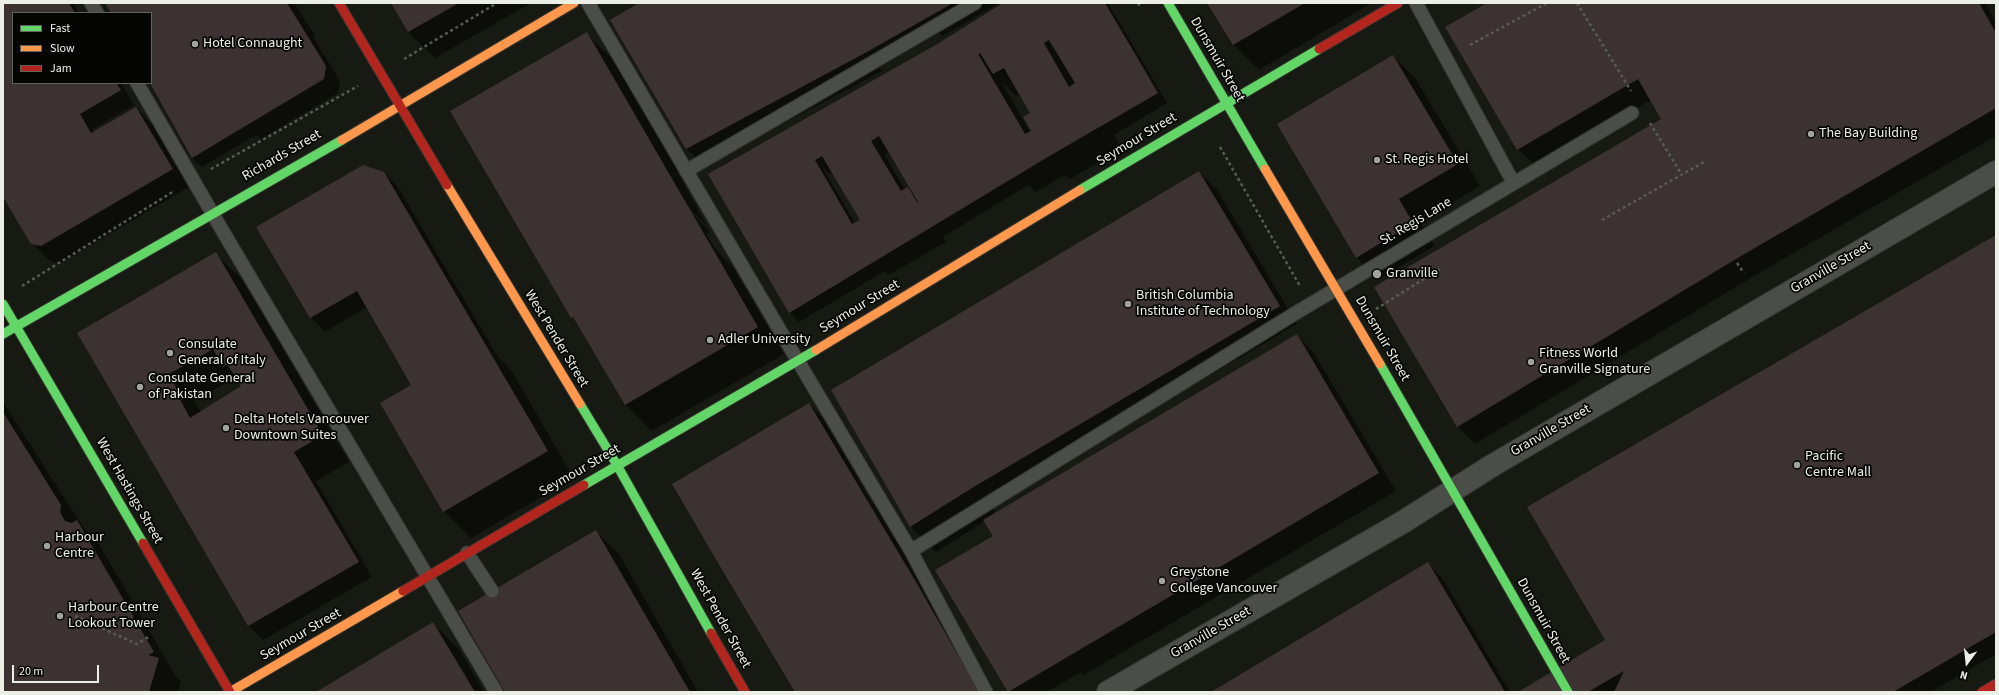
<!DOCTYPE html>
<style>
body{margin:0}
#map{position:relative;width:1999px;height:695px;overflow:hidden;background:#171a12;font-family:"Source Sans 3",sans-serif}
canvas{display:block}
.frame{position:absolute;inset:0;border:4px solid #ebefe5;pointer-events:none}
.legend{position:absolute;left:12px;top:12px;width:140px;height:72px;box-sizing:border-box;background:#050603;border:1px solid #61635d;margin:0;padding:5px 7px;list-style:none;font-size:12px;color:#ebefe5}
.legend li{display:flex;align-items:center;gap:8px;height:20px}
.legend b{width:20px;border:1px solid #61635d}
.north{position:absolute;left:1947px;top:643px;width:40px;height:40px;-webkit-text-stroke:3px #050603;paint-order:stroke;rotate:195deg;font-size:11px;font-weight:700;line-height:16px;text-align:center;color:#ebefe5}
.north::after{content:'';display:block;margin:auto;width:14px;height:18px;background:#ebefe5;clip-path:polygon(50% 0,100% 100%,50% 72%,0 100%)}
.scale{position:absolute;left:12px;top:665px;width:87px;height:18px;box-sizing:border-box;border:2px solid #ebefe5;border-top:0;padding-left:5px;font-size:12px;line-height:14px;white-space:nowrap;color:#ebefe5;-webkit-text-stroke:3px #050603;paint-order:stroke}
</style>
<div id="map">
<canvas width="1999" height="695"></canvas>
<div class="frame"></div>
<ul class="legend">
<li><b style="height:5px;background:#63d668"></b>Fast</li>
<li><b style="height:5px;background:#ff974d"></b>Slow</li>
<li><b style="height:5px;background:#b3261e"></b>Jam</li>
</ul>
<div class="north">N</div>
<div class="scale">20 m</div>
</div>
<script>
const context = document.querySelector('canvas').getContext('2d');
context.lineJoin = 'round';
function fill(path, color) { context.fillStyle = color; context.fill(path, 'evenodd'); }
const toPath = rows => new Path2D(rows.map(r => 'M' + r).join(''));
function stroke(path, color, width, dash) { context.strokeStyle = color; context.lineWidth = width; context.lineCap = dash ? 'butt' : 'round'; context.setLineDash(dash || []); context.stroke(path); }
function drawText(font, color, halo, rows, align = 'center') {
  context.font = font + ' "Source Sans 3",sans-serif'; context.lineWidth = 3.5; context.setLineDash([]); context.textBaseline = 'middle'; context.strokeStyle = halo; context.fillStyle = color; for (const [text, x, y, turn = 0] of rows) {
    context.save(); context.translate(x, y); context.rotate((+turn || 0) * Math.PI / 180); context.textAlign = isNaN(turn) ? turn : align; if (halo) context.strokeText(text, 0, 0); context.fillText(text, 0, 0); context.restore();
  }
}
fill(toPath([
 [3,3,74,3,78,13,13,13,13,83,121,83,134,105,93,129,95,132,136,108,153,125,189,187,59,264,50,261,32,243,3,195],
 [106,3,294,3,316,37,314,38,340,81,338,93,261,139,256,135,202,167,192,158,151,13,111,13],
 [392,3,531,3,435,58,408,32],
 [641,3,999,3,943,36,939,33,879,67,882,71,704,166,686,148],
 [1005,3,1108,3,1167,103,1114,135,1122,149,1070,179,1065,175,1036,192,1028,185,943,237,946,242,889,275,885,271,799,322,790,313,709,175,939,44],
 [1002,82,1016,96,1020,93,1032,113,1032,131,1030,132],
 [890,152,913,194,908,189,905,190,885,155],
 [822,167,830,174,833,172,861,220,855,223],
 [1209,3,1372,3,1259,70,1234,45],
 [1489,3,1985,3,1996,22,1996,136,1759,273,1475,444,1458,427,1375,287,1662,119,1651,100,1535,166,1518,149],
 [587,34,612,59,663,145,707,226,688,207,688,209,710,232,706,234,716,250,733,267,784,354,652,431,625,404,578,324,572,317],
 [1393,56,1415,78,1480,186,1420,222,1435,246,1379,279,1356,257],
 [383,172,398,187,498,357,511,370,574,478,471,538,444,511,413,385,367,307,325,332,311,317],
 [1199,172,1217,190,1297,324,991,505,996,514,1297,335,1314,353,1396,491,1084,675,1081,672,1047,692,1009,692,937,570,994,537,985,521,936,552,911,527,832,390],
 [1996,237,1996,654,1931,692,1521,692,1606,641],
 [216,254,243,280,349,462,316,481,372,577,263,640,249,626,131,421],
 [235,378,243,386,201,412,194,401],
 [3,402,83,527,99,544,175,675,181,681,178,692,3,692],
 [809,404,823,418,872,502,879,509,898,541,905,549,986,692,796,692],
 [596,532,619,554,698,692,506,692],
 [1428,564,1442,578,1510,692,1213,692],
 [433,624,459,649,484,692,318,692]
]), '#0007');
fill(toPath([
 [3,3,69,3,75,13,13,13,13,83,116,83,121,90,80,114,91,133,136,107,173,169,41,246,31,244,3,197],
 [105,3,287,3,326,66,324,79,192,158,150,83,151,13,111,13],
 [391,3,459,3,408,32],
 [639,3,953,3,865,53,686,149,610,20],
 [1003,3,1105,3,1158,93,1046,158,789,313,708,174,939,43],
 [1049,40,1075,83,1069,87,1044,43],
 [980,53,993,74,1004,68,1030,113,1023,117,1031,131,1025,134,978,54],
 [879,136,918,202,917,202,908,187,901,191,871,141],
 [822,156,860,220,852,224,815,160],
 [1207,3,1305,3,1233,45],
 [1487,3,1979,3,1996,33,1996,108,1741,256,1457,427,1374,287,1661,119,1638,79,1517,150,1445,27],
 [587,32,758,327,625,405,573,317,571,318,450,111],
 [1393,55,1458,164,1399,199,1413,223,1356,258,1277,124],
 [363,165,384,172,548,451,443,512,380,403,411,385,357,291,310,318,256,227],
 [1199,171,1280,306,972,488,910,527,831,390],
 [1996,235,1996,632,1893,692,1614,692,1624,671,1588,692,1518,692,1605,640,1527,507],
 [216,252,323,435,294,452,359,562,248,626,77,333],
 [213,349,223,367,227,364,241,386,190,418,177,394,179,393,169,374],
 [1297,334,1379,473,1008,692,935,570,993,536,983,520],
 [809,403,916,582,979,692,795,692,724,573,672,484],
 [3,412,61,505,60,512,65,521,72,523,77,520,154,652,148,655,159,658,149,692,3,692],
 [596,530,690,692,505,692,458,611],
 [1428,562,1505,692,1211,692],
 [433,622,475,692,316,692]
]), '#3d3232');
const lane = toPath([
 [91,3,97,13],
 [588,3,798,361,911,551,986,692],
 [1416,3,1513,182],
 [137,83,225,235,496,692],
 [686,171,975,3],
 [911,551,1294,314,1632,113],
 [467,553,492,591]
]);
const street = toPath([
 [1108,692,1403,522,1493,465,1996,172]
]);
const fast = toPath([
 [1168,3,1265,169],
 [1080,190,1319,49],
 [3,304,143,543],
 [3,334,342,140],
 [1380,364,1568,692],
 [580,404,617,465,711,633],
 [584,485,816,350]
]);
const slow = toPath([
 [342,140,574,3],
 [1265,169,1380,364],
 [447,185,580,404],
 [816,350,1080,190],
 [230,692,403,591]
]);
const jam = toPath([
 [339,3,447,185],
 [1319,49,1398,3],
 [143,543,230,692],
 [403,591,584,485],
 [711,633,745,692],
 [1982,692,1996,684]
]);
stroke(lane, '#353631', 15);
stroke(street, '#353631', 24);
stroke(fast, '#353631', 11);
stroke(slow, '#353631', 11);
stroke(jam, '#353631', 11);
stroke(toPath([
 [1138,3,1141,8],
 [1577,3,1631,91],
 [1470,45,1547,3],
 [404,59,497,3],
 [1650,123,1682,175],
 [1220,147,1300,286],
 [211,169,358,86],
 [1602,220,1704,162],
 [1737,263,1744,273],
 [22,286,174,191],
 [1376,309,1440,269],
 [75,616,137,644,150,636]
]), '#585b54', 2.5, [3, 3]);
stroke(lane, '#4b4d48', 13);
stroke(street, '#4b4d48', 22);
stroke(fast, '#63d668', 9);
stroke(slow, '#ff974d', 9);
stroke(jam, '#b3261e', 9);
for (const [x, y, r, color] of [
 [195,44,4,"#a1a49b"],
 [1811,134,4,"#a1a49b"],
 [1377,160,4,"#a1a49b"],
 [1377,274,5,"#a1a49b"],
 [1128,304,4,"#a1a49b"],
 [710,340,4,"#a1a49b"],
 [170,353,4,"#a1a49b"],
 [1531,362,4,"#a1a49b"],
 [140,387,4,"#a1a49b"],
 [226,428,4,"#a1a49b"],
 [1797,465,4,"#a1a49b"],
 [47,546,4,"#a1a49b"],
 [1162,581,4,"#a1a49b"],
 [60,616,4,"#a1a49b"]
]) { const dot = new Path2D(); dot.arc(x, y, r, 0, 2 * Math.PI); context.fillStyle = color; context.fill(dot); stroke(dot, '#050603', 1.5); }
drawText('14px', '#ebefe5', '#050603', [
 ["Hotel Connaught",203,44],
 ["The Bay Building",1819,134],
 ["St. Regis Hotel",1385,160],
 ["Granville",1386,274],
 ["British Columbia",1136,296],
 ["Institute of Technology",1136,312],
 ["Adler University",718,340],
 ["Consulate",178,345],
 ["General of Italy",178,361],
 ["Fitness World",1539,354],
 ["Granville Signature",1539,370],
 ["Consulate General",148,379],
 ["of Pakistan",148,395],
 ["Delta Hotels Vancouver",234,420],
 ["Downtown Suites",234,436],
 ["Pacific",1805,457],
 ["Centre Mall",1805,473],
 ["Harbour",55,538],
 ["Centre",55,554],
 ["Greystone",1170,573],
 ["College Vancouver",1170,589],
 ["Harbour Centre",68,608],
 ["Lookout Tower",68,624]
], 'left');
drawText('14px', '#ebefe5', '#050603', [
 ["Dunsmuir Street",1217,60,60],
 ["Seymour Street",1137,140,-31],
 ["Richards Street",282,156,-30],
 ["St. Regis Lane",1416,222,-31],
 ["Granville Street",1831,268,-30],
 ["Seymour Street",860,307,-31],
 ["West Pender Street",556,339,59],
 ["Dunsmuir Street",1382,339,60],
 ["Granville Street",1551,431,-30],
 ["Seymour Street",580,471,-30],
 ["West Hastings Street",129,491,60],
 ["West Pender Street",720,619,61],
 ["Dunsmuir Street",1543,621,61],
 ["Granville Street",1211,633,-30],
 ["Seymour Street",301,635,-30]
]);
</script>
